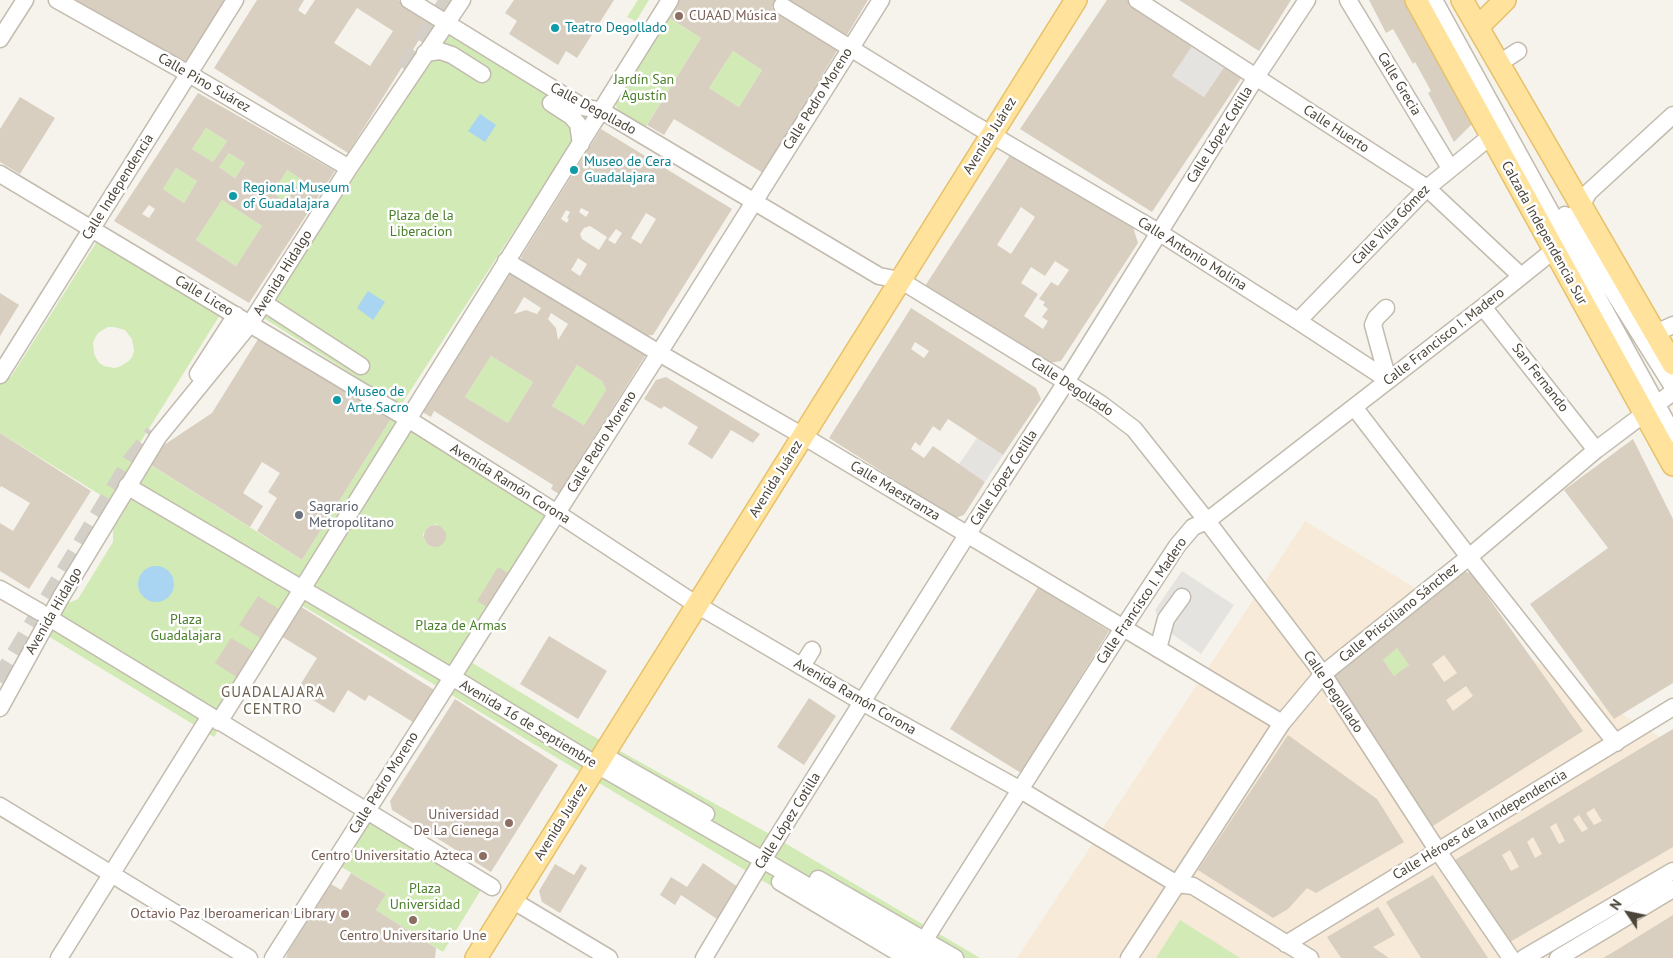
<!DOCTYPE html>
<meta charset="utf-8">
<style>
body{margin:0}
#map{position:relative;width:1673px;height:958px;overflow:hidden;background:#f6f3ec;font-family:"PT Sans",sans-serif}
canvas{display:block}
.north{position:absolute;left:1603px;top:888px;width:50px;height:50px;-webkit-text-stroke:4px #fff;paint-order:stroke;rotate:304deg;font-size:14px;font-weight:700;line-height:20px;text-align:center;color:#4b4439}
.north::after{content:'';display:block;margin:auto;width:18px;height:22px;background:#4b4439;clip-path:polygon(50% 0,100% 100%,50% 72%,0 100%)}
</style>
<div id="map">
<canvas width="1673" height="958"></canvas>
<div class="north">N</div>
</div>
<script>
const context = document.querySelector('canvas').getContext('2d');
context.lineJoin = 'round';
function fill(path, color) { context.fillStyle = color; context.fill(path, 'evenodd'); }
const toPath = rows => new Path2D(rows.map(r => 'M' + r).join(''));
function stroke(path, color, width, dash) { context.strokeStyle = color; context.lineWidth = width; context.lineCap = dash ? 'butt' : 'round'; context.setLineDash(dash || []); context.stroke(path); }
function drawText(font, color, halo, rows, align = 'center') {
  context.font = font + ' "PT Sans",sans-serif'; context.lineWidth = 5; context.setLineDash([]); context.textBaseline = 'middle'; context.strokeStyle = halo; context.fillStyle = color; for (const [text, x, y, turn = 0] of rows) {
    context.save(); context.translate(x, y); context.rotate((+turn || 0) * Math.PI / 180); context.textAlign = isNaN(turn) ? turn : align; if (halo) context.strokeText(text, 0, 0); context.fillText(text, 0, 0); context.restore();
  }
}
fill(toPath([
 [1305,521,1673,745,1673,958,1017,958]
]), '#f7ead8');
fill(toPath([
 [638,0,649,0,636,21,627,17],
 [663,14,701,38,643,131,619,116,613,94],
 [456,23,594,108,401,405,262,317],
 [733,51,762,70,739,107,709,88],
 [206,128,227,141,213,162,192,149],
 [229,153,245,163,235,178,219,167],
 [176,168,197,181,184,203,163,189],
 [287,170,301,179,286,202,273,193],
 [222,200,262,226,236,266,196,240],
 [99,238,220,315,133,454,302,560,392,417,559,522,471,662,584,731,773,836,980,958,892,958,296,602,214,737,48,636,68,603,78,599,113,542,113,529,125,510,0,433,0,371,11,377],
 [108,327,114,327,125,330,132,339,134,351,132,357,129,361,119,367,114,368,104,366,99,363,94,354,93,343,95,338,98,333],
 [436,524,444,529,446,538,441,545,433,547,425,542,423,534,428,527],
 [491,356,533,382,508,423,465,397],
 [577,365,602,381,606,390,584,425,552,406],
 [1397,648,1409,665,1394,676,1383,660],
 [370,818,482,888,443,952,376,910,386,894,340,866],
 [1180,920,1240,958,1156,958]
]), '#d2eab5');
fill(toPath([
 [1195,42,1227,63,1204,97,1172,76],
 [977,438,1003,455,985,482,959,464],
 [1182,571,1234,605,1201,654,1162,627,1155,610]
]), '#e5e3e0');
fill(toPath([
 [480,114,496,125,485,142,468,131],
 [368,291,385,302,373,320,357,308],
 '138 584a18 18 0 1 1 36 0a18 18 0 1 1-36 0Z'
]), '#a9d4f2');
fill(toPath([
 [75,0,227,0,190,59,180,63],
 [257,0,304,0,298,10,305,15,315,0,398,0,431,21,348,153,214,68],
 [357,8,393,31,370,66,334,43],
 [514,0,614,0,577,58,566,51,558,65,509,34,517,21,505,13],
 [679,0,776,0,772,8,838,49,763,173,674,119,664,135,647,125,701,38,668,17],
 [733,51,762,70,739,107,709,88],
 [785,0,868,0,844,40],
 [1107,0,1129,0,1195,42,1172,76,1204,97,1227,63,1242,77,1152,212,1020,129],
 [1179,0,1291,0,1259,51],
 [1369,0,1405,0,1472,124,1454,142,1428,93,1431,91,1415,62,1413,64,1393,29,1386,33],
 [198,93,335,171,249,303,114,221],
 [206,128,227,141,213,162,192,149],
 [229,153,245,163,235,178,219,167],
 [176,168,197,181,184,203,163,189],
 [287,170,301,179,286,202,273,193],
 [222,200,262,226,236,266,196,240],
 [149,205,155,209,149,218,142,214],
 [20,97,55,118,20,174,0,162,0,129],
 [601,129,732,209,653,335,642,336,524,265,521,257],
 [581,208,589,212,586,217,579,212],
 [566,210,570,212,567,218,569,219,567,223,561,219],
 [646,213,656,219,641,244,631,238],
 [590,226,607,237,599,250,582,239,580,234,584,228],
 [616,229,622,233,615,244,608,240],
 [578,258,587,264,580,276,571,270],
 [1012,152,1133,227,1138,243,1061,361,1048,363,925,286],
 [1021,207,1035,217,1011,254,997,245],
 [1055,261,1069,270,1058,286,1051,282,1039,299,1045,302,1043,305,1048,309,1042,317,1048,321,1043,329,1024,316,1038,294,1021,283,1031,267,1045,276],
 [513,269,647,353,566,482,569,485,562,496,551,489,553,485,434,411,431,417,419,410,426,398,430,401],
 [524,297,541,308,537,314,526,310,514,314],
 [551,313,568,324,558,340,556,328,548,319],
 [491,356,533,382,508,423,465,397],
 [577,365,602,381,606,390,584,425,552,406],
 [0,293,19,305,0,336],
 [911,308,1036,388,1041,399,1003,455,948,419,940,431,933,426,920,446,915,442,911,449,924,458,933,446,985,482,964,515,955,518,829,438],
 [915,342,929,351,924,358,911,349],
 [260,336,392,417,302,560,257,531,277,498,268,492,280,473,262,462,243,493,263,506,250,527,151,465,164,445,212,413],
 [666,377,760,434,753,443,731,430,712,459,688,444,698,427,664,406,661,409,644,399,656,380],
 [0,433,91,491,29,589,0,571,0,523,13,531,30,503,1,486,0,488],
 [1633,439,1673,519,1673,683,1614,719,1530,604,1608,548,1564,490],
 '424 536a11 11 0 1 1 22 0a11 11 0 1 1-22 0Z',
 [498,567,513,576,492,610,477,601],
 [1459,571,1471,573,1583,731,1428,829,1332,678],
 [1397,648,1409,665,1394,676,1383,660],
 [1444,655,1457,673,1444,682,1432,664],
 [1466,686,1473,696,1453,711,1446,700],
 [1038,587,1109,631,1021,773,950,729],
 [258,596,282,611,264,640,239,625],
 [295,603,436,691,416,724,369,695,365,701,348,690,334,713,297,690,317,658,276,633],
 [549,636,607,671,578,719,520,684],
 [231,638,258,654,241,680,215,663],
 [809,698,836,716,804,765,777,747],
 [455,699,558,765,491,872,392,810,390,801],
 [1673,729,1673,847,1510,942,1501,940,1453,869,1455,860],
 [1594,808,1602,821,1594,825,1586,813],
 [1579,815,1588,829,1582,832,1573,819],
 [1556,823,1565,841,1559,844,1550,827],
 [1533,837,1542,854,1535,858,1527,842],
 [1510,850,1519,867,1511,871,1502,855],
 [1288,735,1377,799,1404,842,1316,893,1307,888,1288,909,1273,918,1198,870],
 [703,863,738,887,717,919,681,895,675,905,660,895,671,877,687,887],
 [555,864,574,875,581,864,587,868,560,913,542,902,539,891],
 [351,873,386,894,376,910,436,948,435,958,286,958,288,952,331,884,341,890],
 [1433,875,1488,958,1421,958,1386,902],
 [1378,907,1395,935,1373,947,1389,958,1341,958,1327,937],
 [1673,915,1673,958,1603,958,1615,951]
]), '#d8cfc1');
stroke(toPath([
 [406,70,450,0],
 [0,682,133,461,155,434]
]), '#d4d0c8', 21, [21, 11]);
const minor = toPath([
 [57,0,189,74,349,168],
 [409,0,583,107,602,111,879,276,900,280,1066,382,1101,404,1134,429,1207,521,1323,674,1438,851,1511,958],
 [1137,0,1427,188,1521,276],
 [1348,0,1450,168],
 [1434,0,1673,434],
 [782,6,975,125,1160,233,1298,321,1388,380],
 [0,39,25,0],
 [425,53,440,51,452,55,482,74],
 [1498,64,1518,51],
 [551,103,571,116,578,124,581,144],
 [0,174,408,419,557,513,697,605,862,702,1019,789,1177,884,1193,886,1310,958],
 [1565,215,1673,387],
 [506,261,659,353,803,436,1282,723],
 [264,303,361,366],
 [1483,307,1596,450],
 [1386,308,1376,318,1373,325,1388,380],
 [1298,321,1427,188,1491,136],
 [1656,333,1673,325],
 [198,374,236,315],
 [0,375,235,0],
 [1354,407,1469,557,1616,743],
 [127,486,452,677,597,765,763,860,931,958],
 [0,589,40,612],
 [56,622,492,887],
 [1158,649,1166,619,1182,597],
 [802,666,812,650],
 [0,708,61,597,158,437,250,324,349,168,462,0],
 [219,722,670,0],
 [603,755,706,814],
 [0,806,249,958],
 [818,879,955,958],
 [780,882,907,958],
 [522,906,609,958],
 [1286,944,1673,707],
 [59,958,210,716],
 [273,958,659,353,881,0],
 [704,958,759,866,967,535,1066,382,1256,77,1307,0],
 [913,958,1123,628,1177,546,1193,527,1207,521,1483,307,1554,250,1589,192,1673,115],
 [1129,958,1282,723,1323,674,1469,557,1596,450,1673,392],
 [1524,958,1673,871],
 [1558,958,1673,889]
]);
const major = toPath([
 [1416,0,1673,465],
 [1462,0,1673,364],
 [1478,27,1505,0],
 [476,958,1076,0]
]);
stroke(minor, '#c2bbae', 19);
stroke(major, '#e6c16a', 24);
stroke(minor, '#fff', 16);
stroke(major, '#ffe39c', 21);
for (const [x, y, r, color] of [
 [679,16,5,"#8d6e63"],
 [555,28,5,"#0f9aa8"],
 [574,170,5,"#0f9aa8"],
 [233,196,5,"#0f9aa8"],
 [337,400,5,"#0f9aa8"],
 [299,515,5,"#6b7280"],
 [509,823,5,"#8d6e63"],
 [483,856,5,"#8d6e63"],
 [345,914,5,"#8d6e63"],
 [413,920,5,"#8d6e63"]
]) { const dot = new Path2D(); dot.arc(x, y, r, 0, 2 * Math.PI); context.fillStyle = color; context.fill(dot); stroke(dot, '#fff', 2); }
drawText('14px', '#785e54', '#fff', [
 ["CUAAD Música",689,16,"left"],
 ["Universidad",499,815],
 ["De La Cienega",499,831],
 ["Centro Universitatio Azteca",473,856],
 ["Octavio Paz Iberoamerican Library",335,914],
 ["Centro Universitario Une",413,936,"center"]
], 'right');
drawText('14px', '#0d838f', '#fff', [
 ["Teatro Degollado",565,28],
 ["Museo de Cera",584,162],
 ["Guadalajara",584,178],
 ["Regional Museum",243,188],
 ["of Guadalajara",243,204],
 ["Museo de",347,392],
 ["Arte Sacro",347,408]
], 'left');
drawText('14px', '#4a7f2a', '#fff', [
 ["Jardín San",644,80],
 ["Agustín",644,96],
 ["Plaza de la",421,216],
 ["Liberacion",421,232],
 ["Plaza",186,620],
 ["Guadalajara",186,636],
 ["Plaza de Armas",461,626],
 ["Plaza",425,889],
 ["Universidad",425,905]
]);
drawText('14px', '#4b4439', '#fff', [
 ["Calle Pino Suárez",204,83,30],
 ["Calle Grecia",1399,84,59],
 ["Calle Pedro Moreno",818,99,-58],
 ["Calle Degollado",593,109,28],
 ["Calle Huerto",1336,129,33],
 ["Calle López Cotilla",1220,135,-58],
 ["Avenida Juárez",990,136,-58],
 ["Calle Independencia",118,187,-58],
 ["Calle Villa Gómez",1391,225,-46],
 ["Calzada Independencia Sur",1544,233,61],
 ["Calle Antonio Molina",1192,254,32],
 ["Avenida Hidalgo",283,273,-58],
 ["Calle Liceo",204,296,31],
 ["Calle Francisco I. Madero",1444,337,-38],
 ["San Fernando",1540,378,52],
 ["Calle Degollado",1072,387,33],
 ["Calle Pedro Moreno",602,442,-58],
 ["Calle López Cotilla",1004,478,-57],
 ["Avenida Juárez",776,479,-58],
 ["Avenida Ramón Corona",510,484,32],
 ["Calle Maestranza",895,491,31],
 ["Calle Francisco I. Madero",1142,601,-56],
 ["Avenida Hidalgo",54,611,-60],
 ["Calle Prisciliano Sánchez",1399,613,-39],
 ["Calle Degollado",1333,692,56],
 ["Avenida Ramón Corona",855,697,30],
 ["Avenida 16 de Septiembre",528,724,31],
 ["Calle Pedro Moreno",384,783,-58],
 ["Calle López Cotilla",788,821,-58],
 ["Avenida Juárez",561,822,-58],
 ["Calle Héroes de la Independencia",1480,825,-31]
]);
drawText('14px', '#5b616d', '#fff', [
 ["Sagrario",309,507],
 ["Metropolitano",309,523]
], 'left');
context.letterSpacing = '1px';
drawText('15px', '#6e6250', '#fff', [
 ["GUADALAJARA",273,693],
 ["CENTRO",273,710]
]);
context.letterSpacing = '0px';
</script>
